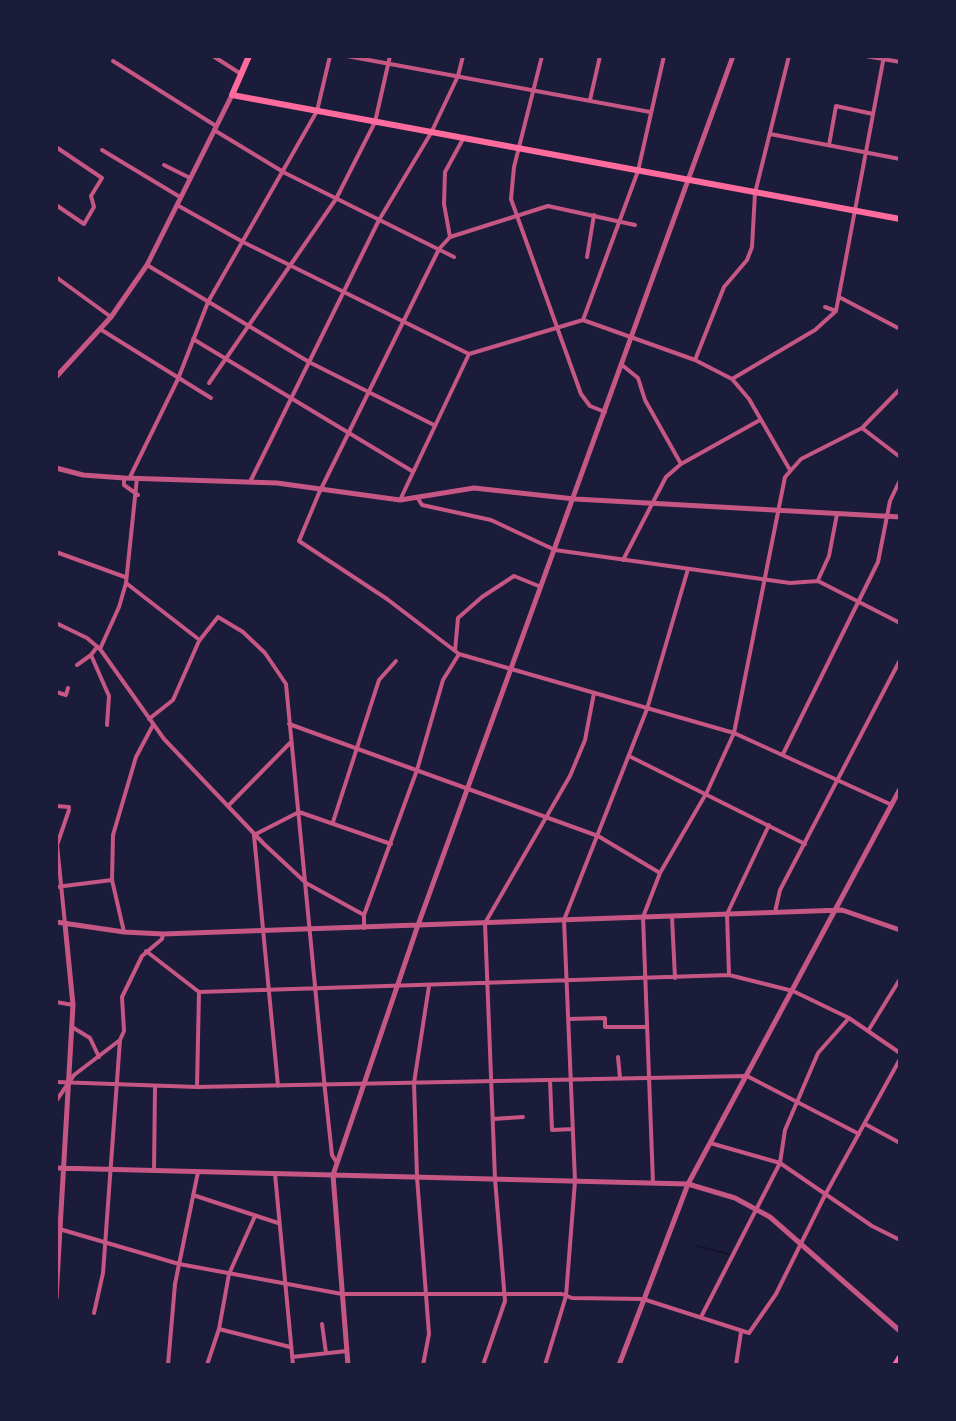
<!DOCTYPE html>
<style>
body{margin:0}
#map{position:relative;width:956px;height:1421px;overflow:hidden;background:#1b1b3a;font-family:Literata,serif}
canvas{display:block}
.frame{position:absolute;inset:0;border:58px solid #1b1b3a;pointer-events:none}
</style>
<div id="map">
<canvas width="956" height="1421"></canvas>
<div class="frame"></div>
</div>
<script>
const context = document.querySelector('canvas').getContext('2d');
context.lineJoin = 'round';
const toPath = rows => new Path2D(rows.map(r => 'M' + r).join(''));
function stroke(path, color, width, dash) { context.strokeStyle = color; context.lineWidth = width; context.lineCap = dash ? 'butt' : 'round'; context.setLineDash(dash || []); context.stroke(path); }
stroke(toPath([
 [696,1246,729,1254]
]), '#12122b', 2);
stroke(toPath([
 [213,56,241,74],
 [347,56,650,112],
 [542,56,514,167,511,199,581,394,590,406,605,412],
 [866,56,900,62],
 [113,61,216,126],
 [590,100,600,56],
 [214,130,285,173,454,257],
 [770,134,900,159],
 [829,145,836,106,873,114],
 [56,147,102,178,91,196,94,207,84,224,56,205],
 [102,150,180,197],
 [164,165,190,178],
 [177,205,243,242,469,354],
 [635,225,548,206,450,237,439,249,319,493,299,541,387,599,459,654,734,733,892,805],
 [450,237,444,204,445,172,463,139],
 [587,257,594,215],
 [147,265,309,362,434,425],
 [56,277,111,317],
 [841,298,900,329],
 [825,307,836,311],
 [583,320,638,171,664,56],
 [100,329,211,398],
 [193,339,412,471],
 [695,360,724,287,747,260,752,247,755,193,789,56],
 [622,365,638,378,645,400,681,464],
 [732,379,815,330,836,311,884,56],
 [209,383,336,199,375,122,390,56],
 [862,428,900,457],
 [130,477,178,379,208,302,317,111,330,56],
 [124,478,124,485,138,495],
 [250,482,379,220,431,133,458,76,463,56],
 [417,497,422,505,491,520,555,550,790,583,818,581,900,623],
 [400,500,469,354,583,320,695,360,732,379,749,399,790,470],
 [56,552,125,577],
 [623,560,666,477,681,464,760,420],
 [818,580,829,556,837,514],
 [126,583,197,638],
 [56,623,87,638,100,649,164,739,264,844,306,883,364,915],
 [97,647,91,655,109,696,107,725],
 [100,649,119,607,126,583,137,478],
 [455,651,458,618,482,597,514,576,541,587],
 [77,665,91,655],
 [56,692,66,695,68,688],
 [149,719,173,700,199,641,218,617,243,632,265,653,286,684,325,1090,332,1155,337,1163],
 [289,724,598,836,660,873],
 [783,754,878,562,890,501,900,480],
 [629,756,805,844],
 [56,806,69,807],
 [228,806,290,743],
 [333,822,379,680,396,661],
 [56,887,112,880],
 [775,912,780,890,900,660],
 [672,917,675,978],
 [65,924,57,845,69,810],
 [364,928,364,915,417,770,443,680,459,654],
 [124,932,112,880,113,835,136,757,153,725],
 [146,951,199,992,729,975,793,991,849,1018,900,1053],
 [729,975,727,914,769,825],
 [56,1002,73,1005],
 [569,1019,605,1018,605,1027,646,1027],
 [72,1027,90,1038,99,1057],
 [868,1031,900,979],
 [618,1057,620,1078],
 [550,1080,552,1130,573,1129],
 [56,1082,197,1087,747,1076,859,1134],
 [278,1086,254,835,299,812,391,844],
 [197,1087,199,992],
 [56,1101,74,1075,120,1040,124,1031,122,997,142,956,162,939,163,934],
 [493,1119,523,1117],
 [865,1124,900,1143],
 [710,1143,780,1163,872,1226,900,1240],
 [154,1171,155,1087],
 [275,1174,293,1365],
 [653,1183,643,917,660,873,707,792,734,733,785,477,801,459,862,428,900,389],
 [193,1195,278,1223],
 [56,1228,179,1264,342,1294,562,1294,572,1298,643,1299,749,1333,776,1294,825,1195,900,1059],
 [94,1313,103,1273,120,1040],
 [701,1317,780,1163,785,1130,818,1053,849,1018],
 [322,1324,326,1353],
 [219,1329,290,1347],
 [292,1357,347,1351],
 [168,1365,175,1284,198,1172],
 [207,1365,219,1329,229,1274,255,1216],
 [423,1365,429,1334,417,1177,414,1083,429,986],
 [483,1365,505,1301,495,1179,485,923,570,776,585,740,594,693],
 [545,1365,566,1296,575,1181,564,920,647,709,688,569],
 [736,1365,741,1332]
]), '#c65784', 4);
stroke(toPath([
 [56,377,111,317,147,265,232,95],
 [56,468,83,475,124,478,277,483,400,500,474,488,575,499,900,517],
 [56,922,124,932,163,934,842,910,900,930],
 [56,1168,688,1184,735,1198,770,1217,900,1331],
 [56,1298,73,1005,65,924],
 [348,1365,333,1175,418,925,733,56],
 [619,1365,688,1184,900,789]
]), '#c65784', 5);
stroke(toPath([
 [249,56,232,95,900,219]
]), '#ff6b9d', 6);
stroke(toPath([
 [895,1365,900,1357]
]), '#ff6b9d', 6);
</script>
